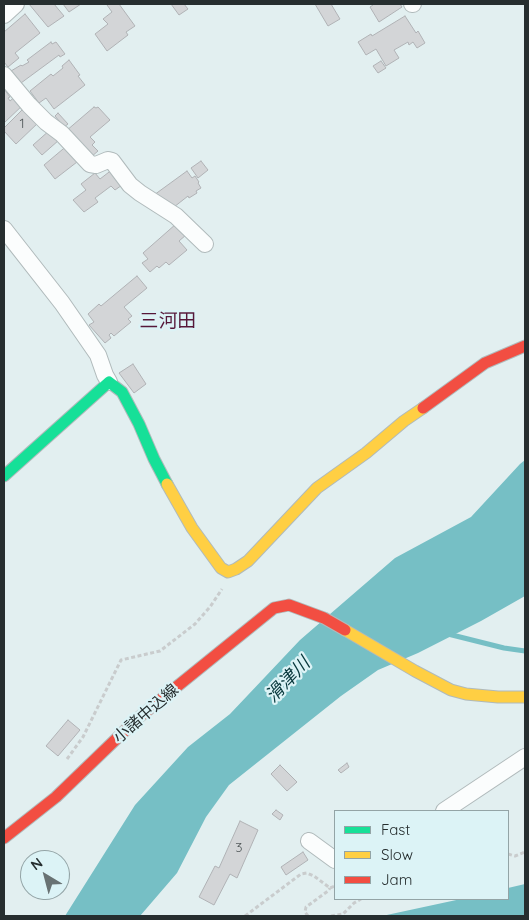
<!DOCTYPE html>
<meta charset="utf-8">
<style>
body{margin:0}
#map{position:relative;width:529px;height:920px;overflow:hidden;background:#e2eff0;font-family:Quicksand,sans-serif}
canvas{display:block}
.frame{position:absolute;inset:0;border:5px solid #262e2f;pointer-events:none}
.legend{position:absolute;left:334px;top:810px;width:175px;height:90px;box-sizing:border-box;background:#dcf3f6;border:1px solid #93a4a6;margin:0;padding:6px 9px;list-style:none;font-size:15px;color:#262e2f}
.legend li{display:flex;align-items:center;gap:10px;height:25px}
.legend b{width:25px;border:1px solid #93a4a6}
.north{position:absolute;left:20px;top:850px;width:50px;height:50px;box-sizing:border-box;background:#dcf3f6;border:1px solid #93a4a6;border-radius:50%;rotate:323deg;font-size:14px;font-weight:700;line-height:20px;text-align:center;color:#262e2f}
.north::after{content:'';display:block;margin:auto;width:18px;height:22px;background:#687273;clip-path:polygon(50% 0,100% 100%,50% 72%,0 100%)}
</style>
<div id="map">
<canvas width="529" height="920"></canvas>
<div class="frame"></div>
<ul class="legend">
<li><b style="height:6px;background:#16e098"></b>Fast</li>
<li><b style="height:6px;background:#ffcf43"></b>Slow</li>
<li><b style="height:6px;background:#f24e42"></b>Jam</li>
</ul>
<div class="north">N</div>
</div>
<script>
const context = document.querySelector('canvas').getContext('2d');
context.lineJoin = 'round';
function fill(path, color) { context.fillStyle = color; context.fill(path, 'evenodd'); }
const toPath = rows => new Path2D(rows.map(r => 'M' + r).join(''));
function stroke(path, color, width, dash) { context.strokeStyle = color; context.lineWidth = width; context.lineCap = dash ? 'butt' : 'round'; context.setLineDash(dash || []); context.stroke(path); }
function drawText(font, color, halo, rows, align = 'center') {
  context.font = font + ' Quicksand,"Noto Sans JP",sans-serif'; context.lineWidth = 4.5; context.setLineDash([]); context.textBaseline = 'middle'; context.strokeStyle = halo; context.fillStyle = color; for (const [text, x, y, turn = 0] of rows) {
    context.save(); context.translate(x, y); context.rotate((+turn || 0) * Math.PI / 180); context.textAlign = isNaN(turn) ? turn : align; if (halo) context.strokeText(text, 0, 0); context.fillText(text, 0, 0); context.restore();
  }
}
fill(toPath([
 [525,460,525,596,481,621,418,653,378,670,341,696,229,785,206,817,177,873,140,916,65,916,135,805,188,747,230,714,300,640,395,558,471,517,520,464],
 [525,884,525,916,382,916,461,899,508,899,508,888]
]), '#76bfc5');
stroke(toPath([
 [448,634,504,648,525,651]
]), '#76bfc5', 5);
const building = toPath([
 [29,4,54,4,64,16,48,27,29,4],
 [63,4,81,4,69,12,63,4],
 [108,4,119,4,135,26,126,32,128,35,107,51,95,34,108,24,103,19,112,12,107,5,108,4],
 [171,4,184,4,188,9,179,15,171,4],
 [315,4,331,4,340,19,328,26,315,4],
 [372,4,400,4,402,7,379,22,370,7,373,5,372,4],
 [25,14,40,33,15,53,19,58,8,67,4,62,4,32,25,14],
 [405,16,416,33,418,31,425,43,417,48,413,42,409,45,408,42,394,50,399,58,386,66,376,49,366,55,358,42,371,34,372,36,405,16],
 [51,42,52,44,56,42,65,54,60,57,59,55,21,83,11,71,21,65,22,66,29,62,27,60,51,42],
 [69,60,80,75,78,76,85,85,54,109,46,98,39,103,30,91,51,74,53,76,63,68,62,66,69,60],
 [381,61,386,68,378,73,373,66,381,61],
 [4,89,10,97,8,98,10,101,17,95,25,103,4,123,4,89],
 [26,106,40,121,16,144,4,131,4,128,26,106],
 [94,107,96,108,98,107,110,120,90,137,95,142,92,145,98,151,91,157,66,131,94,107],
 [58,113,68,124,64,127,55,116,58,113],
 [50,130,59,140,42,155,33,145,50,130],
 [69,144,77,162,55,179,44,165,69,144],
 [201,161,208,170,198,178,191,168,201,161],
 [113,169,125,183,115,190,111,186,95,198,98,202,84,212,73,200,86,190,81,184,95,173,100,179,113,169],
 [187,171,192,178,195,176,199,182,198,183,201,188,196,191,197,193,189,198,188,196,174,207,154,195,187,171],
 [176,224,186,235,179,241,187,250,169,265,166,262,159,268,157,266,150,272,142,263,148,259,143,253,176,224],
 [137,276,147,288,124,307,132,316,128,319,131,322,114,336,111,333,109,335,111,338,105,343,89,325,94,322,88,314,99,304,101,306,137,276],
 [133,364,146,384,134,393,119,373,133,364],
 [68,720,80,730,58,756,46,746,68,720],
 [347,763,349,767,341,773,338,770,347,763],
 [280,765,297,782,287,791,271,774,280,765],
 [276,810,283,815,280,820,272,814,276,810],
 [240,821,258,830,237,878,230,874,214,905,199,897,215,866,219,868,240,821],
 [303,852,308,860,286,875,281,867,303,852]
]);
fill(building, '#d3d5d7');
stroke(building, '#b0b2b5', 1);
const street = toPath([
 [412,4,413,4],
 [4,15,16,4],
 [4,75,29,105,46,122,62,134,90,164,96,165,108,160,112,161,130,185,140,193,176,216,205,244],
 [4,229,62,303,98,355,105,375,109,382],
 [444,811,525,757],
 [309,841,335,860]
]);
const fast = toPath([
 [4,476,109,382,122,392,139,424,154,459,167,484]
]);
const slow = toPath([
 [167,484,192,528,221,568,228,572,236,569,248,561,317,488,366,453,404,421,423,408],
 [345,630,415,671,451,690,466,694,498,697,525,697]
]);
const jam = toPath([
 [423,408,485,363,525,346],
 [4,838,56,797,138,718,274,608,289,605,324,618,345,630]
]);
stroke(street, '#b0babb', 18);
stroke(fast, '#b0babb', 13);
stroke(slow, '#b0babb', 13);
stroke(jam, '#b0babb', 13);
stroke(toPath([
 [67,759,83,737,121,660,160,651,195,624,210,607,222,589],
 [508,854,515,856,525,852],
 [245,916,301,874,307,873,314,876,330,888,335,886],
 [308,916,305,912,306,907,328,891,330,888],
 [331,916,343,914,354,903,361,899]
]), '#c9cccd', 3, [4, 2.5]);
stroke(street, '#fbfdfd', 16);
stroke(fast, '#16e098', 11);
stroke(slow, '#ffcf43', 11);
stroke(jam, '#f24e42', 11);
drawText('14px', '#535a5b', null, [
 ["1",22,124],
 ["3",239,848]
]);
drawText('16px', '#262e2f', '#dcf3f6', [
 ["小諸中込線",146,714,-41]
]);
drawText('italic 18px', '#08383c', '#dcf3f6', [
 ["滑津川",288,680,-46]
]);
drawText('19px', '#56183a', '#dcf3f6', [
 ["三河田",168,321]
]);
</script>
